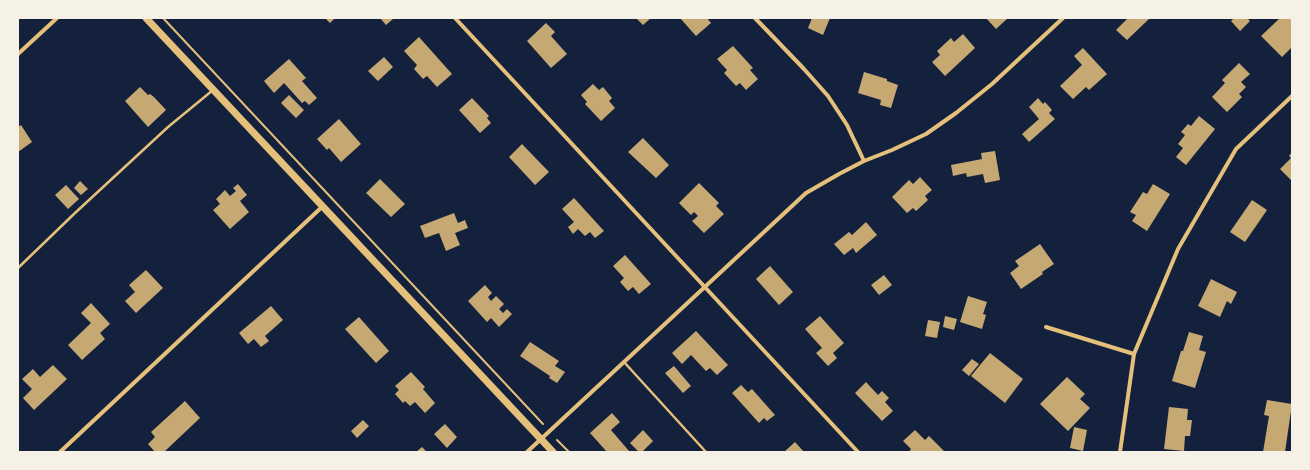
<!DOCTYPE html>
<style>
body{margin:0}
#map{position:relative;width:1310px;height:470px;overflow:hidden;background:#14213d;font-family:Signika,sans-serif}
canvas{display:block}
.frame{position:absolute;inset:0;border:19px solid #f6f1e7;pointer-events:none}
</style>
<div id="map">
<canvas width="1310" height="470"></canvas>
<div class="frame"></div>
</div>
<script>
const context = document.querySelector('canvas').getContext('2d');
context.lineJoin = 'round';
function fill(path, color) { context.fillStyle = color; context.fill(path, 'evenodd'); }
const toPath = rows => new Path2D(rows.map(r => 'M' + r).join(''));
function stroke(path, color, width, dash) { context.strokeStyle = color; context.lineWidth = width; context.lineCap = dash ? 'butt' : 'round'; context.setLineDash(dash || []); context.stroke(path); }
fill(toPath([
 [325,18,335,18,330,23],
 [380,18,394,18,386,25],
 [636,18,651,18,643,25],
 [680,18,707,18,711,23,696,36],
 [812,18,830,18,823,35,808,28],
 [986,18,1008,18,996,29],
 [1128,18,1150,18,1127,40,1116,30],
 [1234,18,1247,18,1250,21,1240,31,1231,21],
 [1280,18,1292,18,1292,47,1282,57,1261,36],
 [546,23,555,32,551,36,567,54,551,68,527,41],
 [963,34,975,48,945,76,932,62,940,55,937,51,951,38,954,42],
 [419,37,452,74,437,87,427,76,423,79,414,69,417,65,404,51],
 [733,46,753,68,750,70,758,79,746,90,740,83,736,86,724,73,727,70,717,59],
 [1083,48,1107,74,1089,90,1086,87,1073,99,1060,86,1082,65,1074,56],
 [384,57,393,67,378,81,368,71],
 [289,59,306,78,302,81,317,98,309,105,305,101,302,103,284,83,274,93,264,81],
 [1239,63,1250,74,1241,82,1246,87,1239,94,1242,97,1227,112,1212,97,1225,83,1222,80],
 [864,72,887,79,887,81,898,85,891,108,880,105,881,100,858,93],
 [593,84,599,90,603,87,612,98,609,101,615,108,601,121,585,104,587,102,581,95],
 [140,87,148,95,150,94,154,97,166,110,148,127,125,101],
 [289,95,304,110,296,118,281,103],
 [472,98,489,116,487,118,491,123,480,133,459,110],
 [1038,98,1043,104,1045,102,1052,110,1049,113,1055,119,1029,142,1022,134,1039,119,1029,107],
 [1199,116,1215,129,1186,165,1176,157,1183,148,1178,144,1185,135,1181,132,1188,124,1191,126],
 [339,119,361,144,341,162,329,148,327,150,317,139],
 [21,125,32,142,18,152,18,127],
 [643,138,669,165,656,178,628,152],
 [522,144,549,172,535,185,509,157],
 [995,151,1000,180,985,183,983,174,967,177,966,173,953,176,951,165,982,159,981,153],
 [1292,152,1292,181,1280,169,1291,158,1289,156],
 [920,177,932,190,925,196,928,200,916,211,913,208,907,213,892,197,909,180,913,184],
 [380,179,405,204,391,217,366,193],
 [80,181,88,189,81,195,74,188],
 [699,183,719,203,716,206,724,214,704,233,692,221,698,216,694,212,691,215,679,203],
 [238,184,247,195,240,201,249,212,230,229,213,210,220,204,216,199,225,190,230,196,236,191,233,188],
 [1153,184,1170,194,1147,231,1132,221,1136,215,1130,212,1143,192,1147,194],
 [66,185,79,199,68,209,55,195],
 [574,198,604,231,595,238,590,232,585,236,578,229,573,234,568,227,574,222,562,209],
 [1252,200,1267,210,1245,242,1230,232],
 [454,213,458,223,465,220,468,228,455,233,460,245,446,251,439,233,425,238,420,226],
 [866,222,877,235,856,253,853,248,844,255,834,244,849,232,852,235],
 [1040,244,1054,264,1042,272,1043,274,1021,289,1010,273,1019,266,1015,261],
 [625,255,651,284,639,294,633,287,628,291,620,282,624,278,613,266],
 [770,266,793,292,779,305,756,279],
 [146,270,163,288,136,313,125,301,135,292,129,285],
 [884,275,892,285,879,295,871,285],
 [1211,279,1237,292,1231,304,1227,301,1220,317,1198,306],
 [485,285,492,293,488,297,491,301,496,296,504,304,499,309,503,313,507,309,512,314,499,327,491,318,487,322,468,301],
 [968,296,987,302,983,314,986,315,982,329,960,322],
 [91,303,110,324,100,333,105,339,82,360,68,345,91,323,81,313],
 [271,306,283,320,265,336,269,341,261,347,254,339,248,344,239,333],
 [820,316,844,343,833,353,837,358,828,366,816,353,822,348,805,329],
 [945,316,957,319,954,330,943,327],
 [359,317,389,351,376,363,345,329],
 [928,320,940,322,937,338,925,336],
 [696,331,728,365,717,375,710,368,706,371,691,355,682,364,672,353],
 [1189,332,1203,336,1199,350,1206,352,1195,388,1172,381,1181,351,1183,351],
 [530,342,559,361,555,366,565,372,557,383,549,378,550,376,520,356],
 [990,353,1023,379,1005,403,971,376],
 [972,359,979,364,969,376,962,370],
 [53,365,67,379,34,410,23,398,32,389,22,379,33,369,40,377],
 [674,366,691,386,683,393,665,373],
 [411,372,425,387,423,389,435,403,425,413,415,402,410,406,405,401,403,403,395,394,399,390,395,386],
 [1067,377,1085,394,1080,399,1090,408,1068,431,1040,404],
 [866,382,878,395,882,391,889,398,885,402,893,411,882,421,855,393],
 [741,385,748,392,752,389,775,415,767,421,764,418,759,423,732,393],
 [1267,400,1292,404,1285,452,1263,452,1269,416,1264,415],
 [185,401,200,418,164,452,155,452,148,444,155,437,151,432],
 [1169,407,1188,409,1187,420,1192,420,1190,436,1185,436,1184,451,1164,449],
 [612,413,620,422,611,430,629,451,628,452,607,452,590,433],
 [363,420,369,426,357,438,351,431],
 [445,424,457,437,447,448,434,434],
 [1074,427,1087,430,1083,451,1070,448],
 [643,430,653,441,642,452,639,452,630,443],
 [915,430,925,440,929,436,945,452,909,452,911,449,903,441],
 [795,442,804,452,784,452],
 [422,447,427,452,416,452]
]), '#c6a872');
stroke(toPath([
 [163,18,543,424],
 [557,440,569,452]
]), '#e5c07b', 2);
stroke(toPath([
 [18,268,75,213,168,127,213,90],
 [624,362,706,452]
]), '#e5c07b', 2.5);
stroke(toPath([
 [455,18,858,452],
 [755,18,804,69,828,96,847,125,864,161],
 [18,54,57,18],
 [1046,327,1134,354],
 [60,452,323,206],
 [527,452,806,193,839,174,864,161,892,150,926,134,956,113,992,84,1063,18],
 [1120,452,1134,354,1178,249,1236,149,1292,96]
]), '#e5c07b', 4);
stroke(toPath([
 [146,18,553,452]
]), '#e5c07b', 7);
</script>
